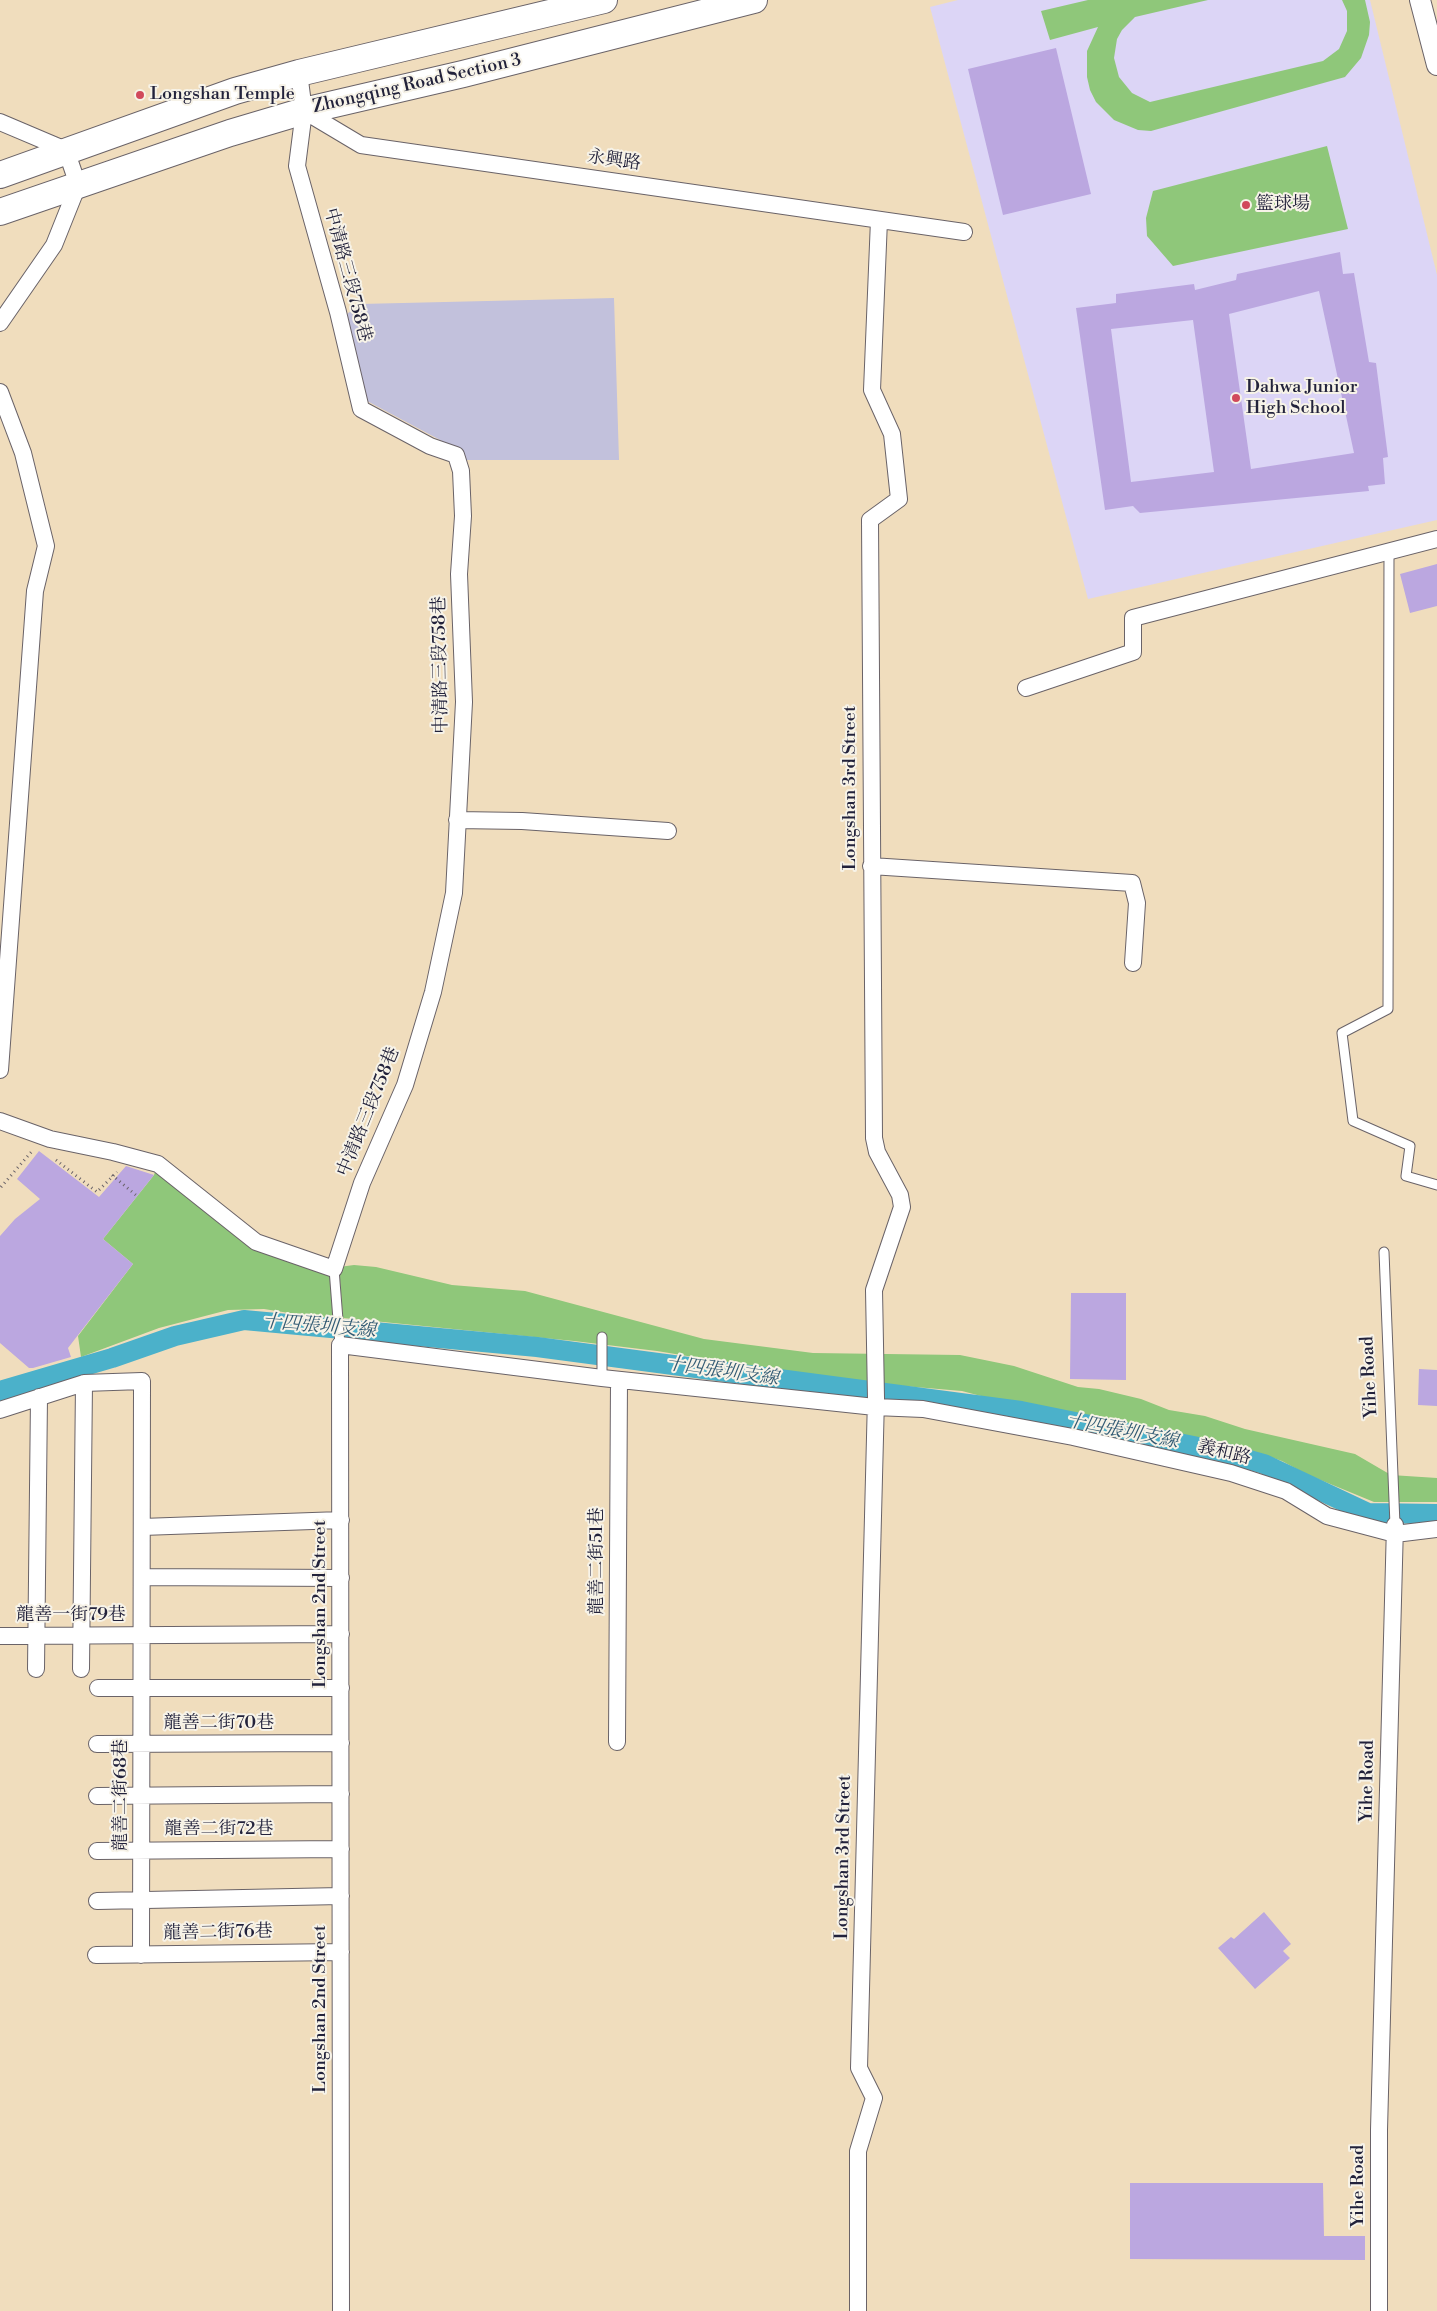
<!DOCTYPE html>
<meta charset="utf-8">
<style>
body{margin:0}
canvas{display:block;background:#f0ddbd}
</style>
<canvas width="1437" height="2311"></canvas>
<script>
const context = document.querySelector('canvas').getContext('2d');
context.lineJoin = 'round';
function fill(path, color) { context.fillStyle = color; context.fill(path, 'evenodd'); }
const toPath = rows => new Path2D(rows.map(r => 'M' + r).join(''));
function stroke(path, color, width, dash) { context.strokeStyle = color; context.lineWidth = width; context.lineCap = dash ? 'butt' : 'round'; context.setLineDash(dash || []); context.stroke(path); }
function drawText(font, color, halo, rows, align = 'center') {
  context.font = font + ' "Libre Bodoni","Noto Serif TC",serif'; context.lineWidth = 4; context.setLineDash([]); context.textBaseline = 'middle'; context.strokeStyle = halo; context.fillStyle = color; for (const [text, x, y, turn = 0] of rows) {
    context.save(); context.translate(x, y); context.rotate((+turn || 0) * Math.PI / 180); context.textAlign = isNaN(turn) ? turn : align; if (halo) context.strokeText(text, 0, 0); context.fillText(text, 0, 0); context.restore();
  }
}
fill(toPath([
 [958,0,1370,0,1437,275,1437,520,1088,599,930,7]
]), '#dcd5f6');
fill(toPath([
 [614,298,619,460,465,460,455,448,367,401,347,314,360,304]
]), '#c2c1dc');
fill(toPath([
 [1088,0,1208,0,1135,17,1122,30,1117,39,1114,58,1119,77,1132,93,1150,102,1323,61,1339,49,1347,31,1347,11,1342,0,1365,0,1370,22,1369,35,1361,58,1345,77,1151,131,1138,130,1114,120,1096,102,1090,90,1087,77,1087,51,1098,27,1050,40,1041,11],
 [1327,146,1348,229,1173,266,1147,236,1146,218,1153,191],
 [156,1169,253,1248,330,1272,333,1320,264,1309,228,1310,159,1328,81,1357,78,1336,133,1264,103,1239,154,1175],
 [354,1265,376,1267,452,1285,525,1291,704,1339,813,1353,960,1355,1014,1366,1078,1387,1099,1389,1141,1399,1169,1410,1205,1416,1245,1429,1355,1454,1391,1475,1437,1478,1437,1502,1374,1502,1306,1474,1282,1461,1244,1448,1015,1405,962,1391,833,1380,657,1351,574,1341,343,1318,339,1267]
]), '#8fc77a');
stroke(toPath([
 [0,1391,112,1358,175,1336,244,1320,537,1347,1021,1411,1218,1451,1264,1464,1368,1513,1437,1514]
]), '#4bb1ca', 20);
fill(toPath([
 [1056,48,1091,194,1003,215,968,69],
 [1340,252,1343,274,1354,273,1369,362,1376,363,1388,457,1383,458,1385,484,1368,486,1369,491,1140,513,1133,506,1105,510,1076,308,1116,303,1116,294,1194,284,1195,290,1236,280,1237,274],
 [1319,291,1354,453,1251,469,1229,314],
 [1193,320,1214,472,1131,482,1111,329],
 [1437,564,1437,606,1410,613,1400,574],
 [39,1151,99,1197,126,1166,154,1175,103,1239,133,1264,68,1348,71,1357,33,1368,29,1368,0,1343,0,1236,15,1219,40,1199,17,1179],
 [1071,1293,1126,1293,1126,1380,1070,1379],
 [1419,1369,1437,1370,1437,1406,1418,1405],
 [1264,1912,1291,1944,1283,1951,1290,1958,1255,1989,1218,1948,1231,1937,1234,1939],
 [1130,2183,1323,2183,1324,2236,1365,2236,1365,2260,1130,2259]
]), '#bba7e0');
const service = toPath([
 [1389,551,1388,1009,1342,1033,1353,1121,1410,1146,1406,1176,1437,1185],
 [1384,1252,1395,1525],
 [334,1269,340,1345],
 [602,1378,602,1337]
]);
const minor = toPath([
 [299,73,304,111,361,145,964,232],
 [0,122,66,150,78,185,54,245,0,323],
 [0,392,23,453,46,546,35,591,0,1070],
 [1026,688,1133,652,1133,618,1437,539],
 [457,820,522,821,668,831],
 [871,866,1132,883,1137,903,1133,963],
 [0,1121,50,1139,113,1152,158,1164,256,1242,334,1269,362,1183,405,1085,433,992,454,893,464,702,459,574,463,516,461,471,456,455,430,446,361,409,338,312,297,166,304,111],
 [0,1410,84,1383,142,1381,141,1955],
 [142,1527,341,1520],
 [142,1577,341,1578],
 [0,1636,341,1634],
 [36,1669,39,1397],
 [81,1669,84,1383],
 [98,1688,341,1688],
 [617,1742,619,1380],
 [97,1744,341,1743],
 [97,1796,341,1794],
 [97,1851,341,1849],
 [97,1901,341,1896],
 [96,1955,341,1952],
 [341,2311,340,1345,602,1378,875,1407,923,1409,1073,1437,1231,1473,1286,1491,1327,1516,1395,1534,1437,1529],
 [858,2311,858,2151,874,2098,859,2068,876,1398,874,1290,902,1207,900,1195,877,1152,874,1138,870,520,899,499,892,434,872,390,879,220],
 [1379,2311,1379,2130,1395,1525]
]);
const tertiary = toPath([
 [1420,0,1437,65]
]);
const primary = toPath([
 [0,175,235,91,299,73,604,0],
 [0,212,230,133,304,111,463,74,754,0]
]);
stroke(service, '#6a6368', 11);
stroke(minor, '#6a6368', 18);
stroke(tertiary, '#6a6368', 22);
stroke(primary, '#6a6368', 28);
stroke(toPath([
 [56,1160,97,1192,117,1172],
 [112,1175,137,1196],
 [1,1187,33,1150]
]), '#6a6368', 3, [1, 4]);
stroke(service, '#fff', 9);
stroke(minor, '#fff', 16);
stroke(tertiary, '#fff', 20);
stroke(primary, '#fff', 26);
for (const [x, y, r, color] of [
 [140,95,5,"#d1495b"],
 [1246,205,5,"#d1495b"],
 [1236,398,5,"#d1495b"]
]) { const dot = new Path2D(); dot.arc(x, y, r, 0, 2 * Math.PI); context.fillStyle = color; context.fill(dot); stroke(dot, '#f7f3e8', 2); }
drawText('18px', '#22223b', '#f7f3e8', [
 ["Zhongqing Road Section 3",417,84,-13],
 ["永興路",614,161,8],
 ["中清路三段758巷",347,275,75],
 ["中清路三段758巷",441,665,-91],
 ["Longshan 3rd Street",851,788,-90],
 ["中清路三段758巷",369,1112,-68],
 ["Yihe Road",1370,1377,-93],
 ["義和路",1224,1453,14],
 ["龍善二街51巷",598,1561,-90],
 ["Longshan 2nd Street",321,1604,-90],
 ["龍善一街79巷",71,1616],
 ["龍善二街70巷",219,1724],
 ["Yihe Road",1368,1781,-89],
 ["龍善二街68巷",122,1795,-90],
 ["龍善二街72巷",219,1830],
 ["Longshan 3rd Street",844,1857,-89],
 ["龍善二街76巷",218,1933,-1],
 ["Longshan 2nd Street",321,2009,-90],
 ["Yihe Road",1359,2186,-90]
]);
drawText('18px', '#22223b', '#f7f3e8', [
 ["Longshan Temple",150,95],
 ["籃球場",1256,205],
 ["Dahwa Junior",1246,388],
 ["High School",1246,409]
], 'left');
drawText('italic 19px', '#325b74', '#f7f3e8', [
 ["十四張圳支線",319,1327,5],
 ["十四張圳支線",722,1372,8],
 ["十四張圳支線",1122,1432,11]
]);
</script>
